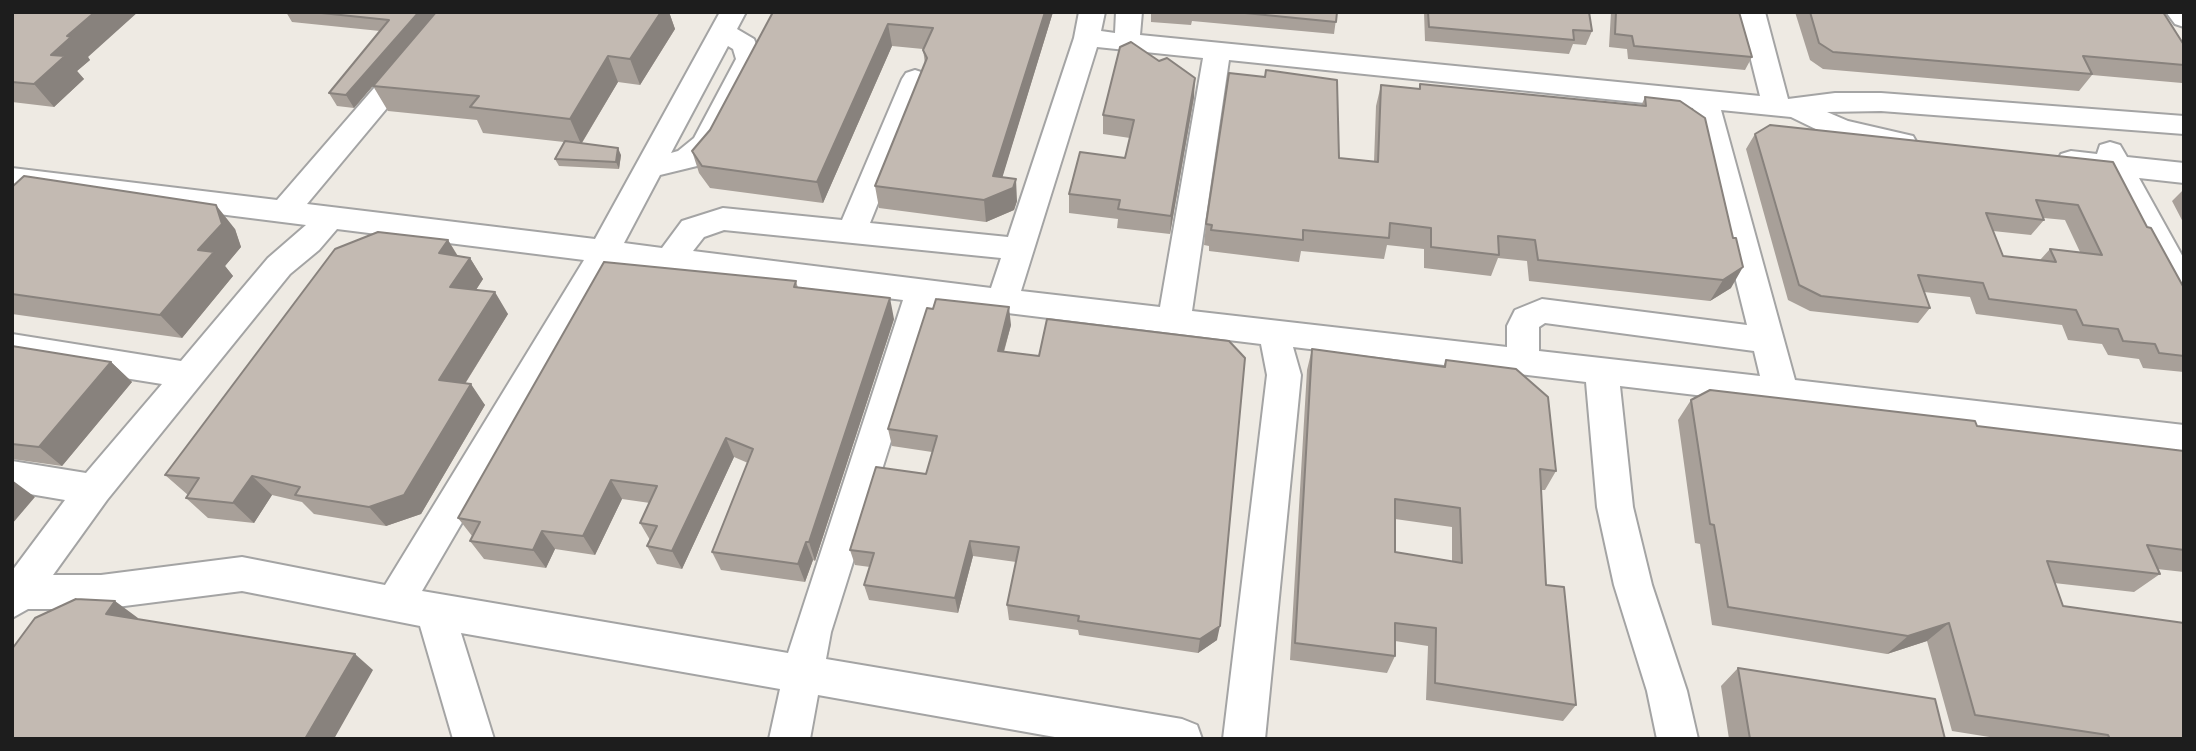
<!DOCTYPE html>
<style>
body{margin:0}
#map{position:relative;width:2196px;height:751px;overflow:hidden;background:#eeeae3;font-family:"Work Sans",sans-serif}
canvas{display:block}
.frame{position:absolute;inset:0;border:14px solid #1d1d1d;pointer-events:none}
</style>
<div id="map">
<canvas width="2196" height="751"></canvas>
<div class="frame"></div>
</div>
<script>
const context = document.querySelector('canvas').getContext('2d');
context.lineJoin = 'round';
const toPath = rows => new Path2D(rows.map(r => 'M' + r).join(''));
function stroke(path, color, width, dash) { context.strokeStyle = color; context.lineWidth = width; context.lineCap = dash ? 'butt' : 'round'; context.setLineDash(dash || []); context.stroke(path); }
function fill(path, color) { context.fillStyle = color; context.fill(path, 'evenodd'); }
const minor = toPath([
 [440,12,467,12,307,204,595,239,720,12,746,12,737,29,754,39,762,59,715,151,697,166,660,175,624,243,662,248,682,221,723,208,842,220,902,79,906,73,915,70,924,73,928,79,870,223,1008,237,1074,38,1079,12,1105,12,1101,31,1115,33,1116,12,1142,12,1140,35,1760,96,1739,12,1765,12,1788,99,1835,93,1881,93,2184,116,2184,134,1881,111,1827,112,1848,121,1913,136,1917,143,1913,150,1903,152,1830,136,1791,117,1721,110,1795,380,2184,425,2184,453,1620,386,1633,507,1652,585,1687,691,1698,739,1657,739,1647,691,1614,585,1597,507,1586,382,1293,347,1301,375,1265,739,1223,739,1267,375,1261,344,934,304,831,632,826,659,1182,719,1197,725,1202,739,1066,739,818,695,810,739,769,739,780,689,461,633,494,739,453,739,420,626,242,591,101,609,28,609,12,618,12,571,65,500,12,491,12,461,86,473,162,384,12,360,12,334,181,361,268,258,306,225,12,188,12,168,277,200,440,12],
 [728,46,733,49,736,59,694,138,678,151,671,153,728,46],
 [1097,47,1203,58,1160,307,1021,291,1097,47],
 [1229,60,1693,108,1747,325,1542,299,1515,310,1507,326,1507,347,1192,311,1229,60],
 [337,229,584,260,385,585,242,557,101,575,53,575,107,500,290,274,319,250,337,229],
 [724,230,1001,258,991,288,693,251,704,237,724,230],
 [613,264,903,300,788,653,422,591,613,264],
 [1545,323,1754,351,1760,376,1539,351,1539,327,1545,323],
 [2166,12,2184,12,2184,27,2175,24,2166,12],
 [2110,142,2120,145,2127,157,2184,163,2184,183,2139,178,2184,259,2184,299,2173,295,2108,175,2071,171,2061,168,2057,161,2061,154,2071,151,2097,154,2100,145,2110,142]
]);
stroke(minor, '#a4a4a4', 4);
fill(minor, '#fff');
fill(toPath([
 [12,12,88,57,90,60,77,71,84,79,54,107,12,102],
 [286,12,436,12,354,108,337,106,329,93,380,31,292,22],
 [436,12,669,12,675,29,640,85,618,82,582,143,621,155,619,169,559,166,555,159,564,142,483,133,477,120,388,111,373,86],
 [773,12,1053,12,1002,177,1017,201,1014,210,986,222,879,208,875,186,925,64,923,49,892,46,823,203,710,188,699,173,692,151,710,130],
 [1151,12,1337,12,1334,34,1192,21,1191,25,1151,22],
 [1424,12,1589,12,1592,31,1586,45,1573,44,1569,54,1425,41],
 [1611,12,1739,12,1752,57,1745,70,1628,59,1627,49,1609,47],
 [1795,12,2163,12,2184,45,2184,82,2182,83,2092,75,2079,91,1823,69,1810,60],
 [1420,84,1641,106,1645,97,1731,288,1710,301,1529,281,1527,261,1498,258,1491,276,1424,268,1424,249,1387,245,1384,259,1301,251,1299,262,1209,251,1209,246,1204,245,1206,224,1339,158,1374,162,1376,106,1381,85,1419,89],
 [1194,97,1170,234,1117,228,1118,219,1069,213,1069,194,1125,158,1130,138,1103,134,1103,115],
 [1755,134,2113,162,2147,227,2184,288,2184,372,2143,368,2139,359,2108,355,2102,344,2068,340,2062,325,1976,314,1970,297,1924,292,1930,308,1918,323,1810,311,1788,300,1746,149],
 [2044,218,2065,220,2080,252,2050,249,2040,260,2003,256,1993,231,2031,235,2044,220],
 [12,187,235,229,241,247,225,266,233,276,182,338,12,314],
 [2184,189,2184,224,2172,201],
 [448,240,458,256,470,258,483,279,476,290,508,314,465,384,485,405,421,514,386,526,314,514,302,502,272,495,254,523,208,518,186,498,188,495,165,475],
 [796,281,798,288,894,319,815,561,813,560,805,582,721,570,712,552,748,463,734,457,682,569,657,564,647,546,650,540,640,523,650,503,622,499,595,555,555,549,546,568,484,559,470,541,472,536,458,518],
 [1011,325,1004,352,1217,640,1198,653,1079,635,1078,630,1009,620,1007,605,1016,562,973,556,958,613,869,600,864,585,870,567,855,565,850,550,926,474,932,452,892,446,888,429],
 [12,346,111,362,132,382,62,466,12,459],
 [1312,349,1443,367,1446,360,1556,471,1545,490,1541,490,1546,585,1576,705,1563,721,1426,700,1428,646,1395,641,1395,656,1387,673,1290,660,1307,370],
 [1395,519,1452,527,1452,561,1395,552],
 [1691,400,1977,426,2184,451,2184,572,2157,569,2160,574,2134,592,2054,583,2063,606,2184,739,2002,739,1952,731,1927,641,1887,654,1712,625,1700,544,1695,543,1678,420],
 [1738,668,1945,739,1729,739,1721,686]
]), '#a8a099');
fill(toPath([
 [95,12,138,12,88,57,90,60,77,71,84,79,54,107,34,84,51,55,67,36],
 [419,12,436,12,354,108,346,95],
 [661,12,669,12,675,29,640,85,630,59],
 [1045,12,1053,12,997,195,1016,179,1017,201,1014,210,986,222,984,200,993,176],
 [888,24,892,46,823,203,817,182],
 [608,56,618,82,581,144,570,119],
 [1195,78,1194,97,1170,234,1171,216],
 [618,148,621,155,619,169,616,162],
 [216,205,235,229,241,247,225,266,233,276,182,338,160,315,198,250],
 [448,240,461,262,439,253],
 [470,258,483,279,464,308,450,287],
 [1743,267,1731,288,1710,301,1723,280],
 [495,292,508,314,454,401,439,380],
 [890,298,894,319,815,561,809,542],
 [1009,307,1011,325,999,368,998,351],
 [111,362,132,382,62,466,39,447],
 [471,384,485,405,421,514,386,526,369,507],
 [726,438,734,457,682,569,672,551],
 [252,476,272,495,254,523,233,503],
 [12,480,35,497,12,524],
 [611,480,622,499,595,555,583,536],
 [542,531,555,549,546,568,533,550],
 [970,541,973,556,958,613,955,598],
 [806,542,813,560,805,582,798,564],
 [115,601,138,618,130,631,106,614],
 [1949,623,1927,641,1887,654,1908,636],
 [1220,626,1217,640,1198,653,1200,639],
 [355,654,373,670,334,739,305,739]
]), '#88827d');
const building = toPath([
 [12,12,95,12,67,36,71,37,51,55,65,56,34,84,12,82,12,12],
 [312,12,419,12,346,95,329,93,389,20,312,12],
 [436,12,661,12,630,59,608,56,570,119,470,107,479,96,373,86,436,12],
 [773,12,1045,12,993,176,1016,179,1013,188,984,200,875,186,927,58,923,50,933,28,888,24,817,182,702,166,692,151,710,130,773,12],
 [1235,12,1337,12,1336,22,1235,12],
 [1428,12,1589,12,1592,31,1573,30,1574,40,1429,27,1428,12],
 [1616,12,1739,12,1752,57,1634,46,1632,36,1615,34,1616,12],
 [1810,12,2163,12,2184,45,2184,65,2083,56,2092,74,1833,52,1819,43,1810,12],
 [1131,42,1159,61,1167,58,1195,78,1171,216,1118,209,1120,200,1069,194,1080,152,1125,158,1134,120,1103,115,1120,47,1131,42],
 [1266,70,1337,80,1339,158,1378,162,1381,85,1420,89,1420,84,1646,106,1645,97,1680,101,1705,118,1733,238,1736,238,1743,267,1723,280,1538,260,1535,240,1498,236,1499,255,1431,247,1431,228,1390,223,1389,238,1303,230,1303,240,1211,230,1212,225,1206,224,1229,73,1265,77,1266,70],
 [1770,125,2113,162,2147,227,2151,228,2184,288,2184,356,2159,353,2155,344,2123,341,2118,329,2083,325,2076,310,1989,299,1983,283,1918,275,1930,308,1821,296,1799,285,1755,134,1770,125],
 [2036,200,2078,205,2102,255,2050,249,2056,262,2003,256,1986,213,2044,220,2036,200],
 [565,141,618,148,616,162,555,159,565,141],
 [24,176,216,205,222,224,198,250,214,252,160,315,12,294,12,187,24,176],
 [378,232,448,240,439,253,470,258,450,287,495,292,439,380,471,384,404,495,369,507,295,495,300,487,252,476,233,503,186,498,199,478,165,475,335,249,378,232],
 [604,262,796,281,794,287,890,298,809,542,806,542,798,564,712,552,753,449,726,438,672,551,647,546,657,526,640,523,657,486,611,480,583,536,542,531,533,550,470,541,480,522,458,518,604,262],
 [936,299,1009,307,998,351,1039,356,1047,319,1229,341,1245,358,1220,626,1200,639,1078,621,1079,616,1007,605,1019,547,970,541,955,598,864,585,874,553,850,550,876,467,926,474,937,436,888,429,927,308,933,309,936,299],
 [12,346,111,362,39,447,12,444,12,346],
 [1312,349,1445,367,1446,360,1516,369,1548,397,1556,471,1540,469,1546,585,1564,587,1576,705,1435,683,1436,628,1395,623,1395,656,1295,643,1312,349],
 [1395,499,1460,508,1462,563,1395,552,1395,499],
 [1710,390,1975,421,1977,426,2184,451,2184,550,2147,545,2160,574,2047,561,2063,606,2184,623,2184,739,2110,739,2108,735,1975,715,1949,623,1908,636,1728,607,1714,525,1710,524,1691,400,1710,390],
 [76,599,115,601,106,614,355,654,305,739,12,739,12,649,35,618,76,599],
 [1738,668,1935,699,1945,739,1750,739,1738,668]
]);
fill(building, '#c3bab2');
stroke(building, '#88827d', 2);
</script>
